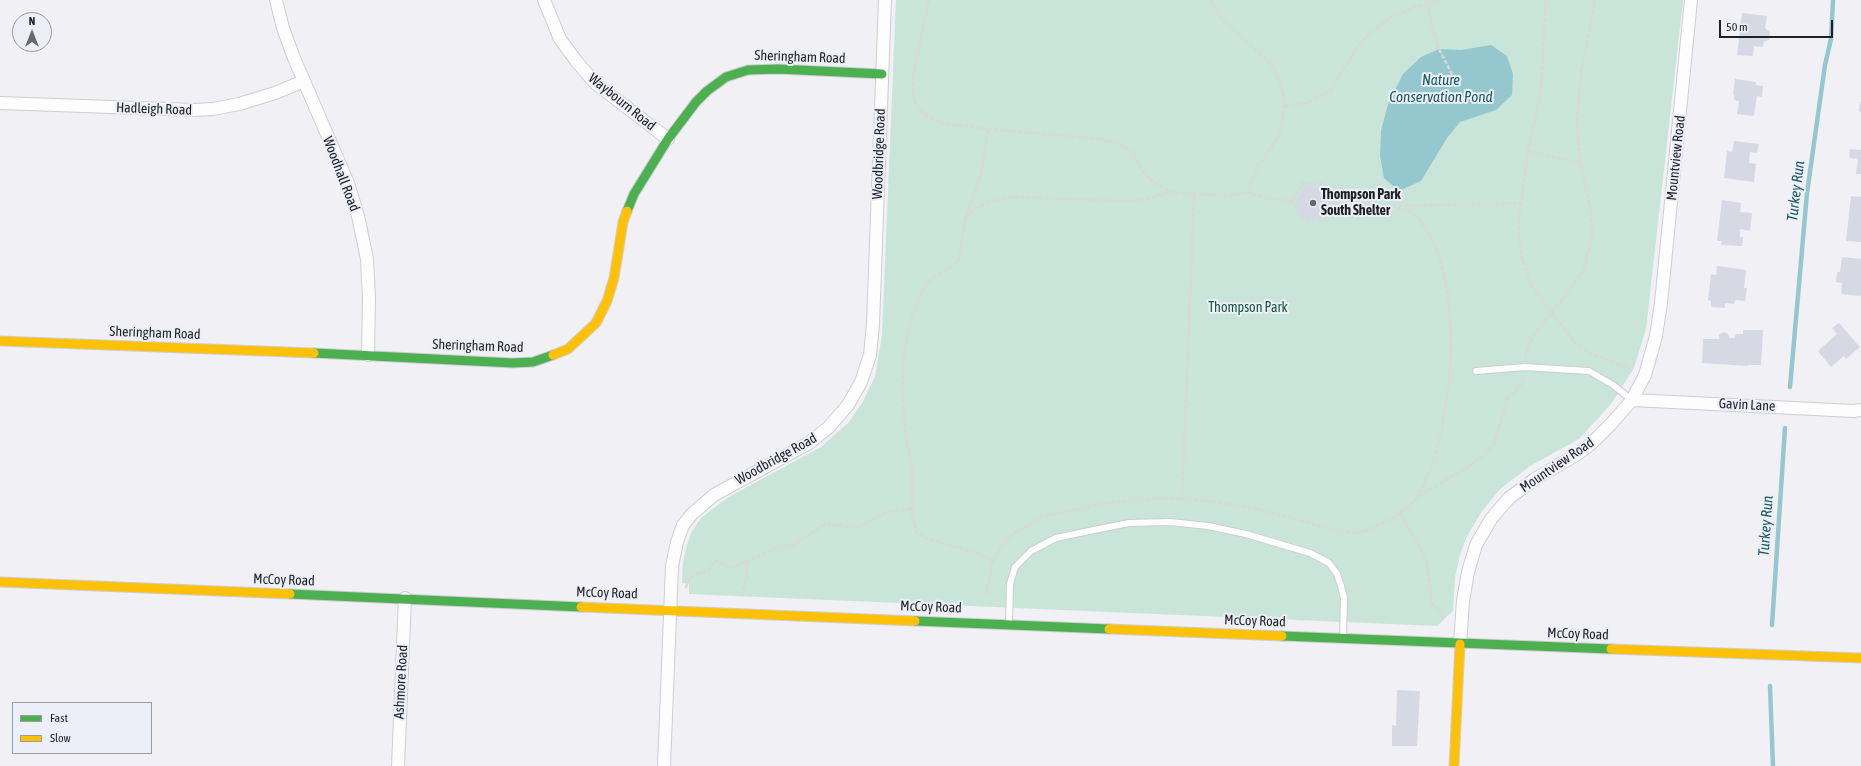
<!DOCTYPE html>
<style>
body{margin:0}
#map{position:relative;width:1861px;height:766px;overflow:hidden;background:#f0f0f5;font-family:"Asap Condensed",sans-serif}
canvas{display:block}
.legend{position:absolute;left:12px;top:702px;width:140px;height:52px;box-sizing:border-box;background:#edeff8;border:1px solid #9b9ca3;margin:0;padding:5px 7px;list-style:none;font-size:12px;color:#1f2023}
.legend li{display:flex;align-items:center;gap:8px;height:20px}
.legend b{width:20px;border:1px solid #9b9ca3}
.north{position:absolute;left:12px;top:12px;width:40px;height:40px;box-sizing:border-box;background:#edeff8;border:1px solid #9b9ca3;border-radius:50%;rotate:0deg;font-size:11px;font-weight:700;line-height:16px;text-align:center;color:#1f2023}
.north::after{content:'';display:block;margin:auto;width:14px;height:18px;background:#68696c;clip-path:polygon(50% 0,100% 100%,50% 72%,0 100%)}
.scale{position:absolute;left:1719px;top:20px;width:114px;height:18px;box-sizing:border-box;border:2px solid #1f2023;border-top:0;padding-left:5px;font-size:12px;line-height:14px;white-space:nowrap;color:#1f2023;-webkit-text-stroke:3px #edeff8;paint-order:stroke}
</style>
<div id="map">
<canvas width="1861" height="766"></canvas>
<ul class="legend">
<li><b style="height:5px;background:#4caf50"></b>Fast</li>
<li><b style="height:5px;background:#ffc107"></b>Slow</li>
</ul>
<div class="north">N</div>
<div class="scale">50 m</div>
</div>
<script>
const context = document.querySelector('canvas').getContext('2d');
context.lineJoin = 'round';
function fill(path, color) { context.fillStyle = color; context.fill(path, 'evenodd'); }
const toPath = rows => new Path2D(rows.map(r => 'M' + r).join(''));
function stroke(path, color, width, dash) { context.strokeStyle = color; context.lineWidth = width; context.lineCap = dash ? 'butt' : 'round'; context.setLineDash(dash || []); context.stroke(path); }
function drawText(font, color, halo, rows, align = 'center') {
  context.font = font + ' "Asap Condensed",sans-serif'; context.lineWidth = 4; context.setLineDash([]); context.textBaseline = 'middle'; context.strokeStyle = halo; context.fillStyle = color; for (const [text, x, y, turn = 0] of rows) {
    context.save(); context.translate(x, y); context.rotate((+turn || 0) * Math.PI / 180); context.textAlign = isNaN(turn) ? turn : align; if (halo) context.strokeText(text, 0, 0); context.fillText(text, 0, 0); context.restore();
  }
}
fill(toPath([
 [896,0,1683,0,1646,329,1634,368,1611,404,1579,439,1530,466,1500,489,1482,511,1466,538,1460,555,1455,577,1453,611,1437,626,689,594,689,584,682,583,683,562,687,545,692,531,701,518,727,498,821,447,848,423,862,403,875,377,882,335]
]), '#c9e4d8');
fill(toPath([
 [1491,45,1507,56,1513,74,1512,95,1496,110,1460,122,1447,138,1421,181,1399,191,1384,178,1380,156,1381,131,1388,104,1403,74,1421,57,1439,49,1461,50]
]), '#95c8ce');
stroke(toPath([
 [1790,387,1807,193,1825,65,1831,39,1833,0],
 [1772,625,1785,428],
 [1770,686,1773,766]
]), '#95c8ce', 4.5);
fill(toPath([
 [1742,13,1767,16,1765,28,1770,32,1769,40,1764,42,1763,47,1754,46,1753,56,1737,55],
 [1735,79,1756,82,1756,85,1763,86,1762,97,1757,96,1754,116,1737,114,1739,101,1734,100,1734,95,1733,95],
 [1860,102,1861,102,1861,112,1859,111],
 [1734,141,1759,144,1757,153,1750,152,1749,163,1756,164,1754,182,1724,178,1727,151,1732,152],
 [1850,149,1861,150,1861,174,1856,174,1858,159,1849,158],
 [1305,186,1323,187,1331,203,1321,218,1303,217,1296,202],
 [1851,196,1861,197,1861,242,1846,241],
 [1722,200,1741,203,1740,212,1752,213,1750,231,1740,229,1740,237,1743,237,1742,246,1721,245,1722,241,1717,241],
 [1842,257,1861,259,1861,296,1841,294,1842,283,1836,282,1837,272,1840,272],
 [1717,266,1746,270,1744,288,1747,288,1745,301,1735,300,1734,304,1725,303,1725,308,1711,307,1711,301,1708,300,1711,274,1716,275],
 [1839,323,1860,347,1846,359,1844,356,1831,367,1818,351,1837,334,1832,328],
 [1743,330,1763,330,1761,365,1748,365,1748,366,1702,363,1703,339,1719,339,1719,335,1723,332,1727,333,1730,338,1734,338,1736,334,1743,334],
 [1397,690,1420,691,1417,746,1392,746,1392,725,1396,726]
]), '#d6d8e4');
const lane = toPath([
 [1476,371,1525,367,1589,371,1613,385,1632,400],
 [1009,622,1010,584,1015,567,1031,551,1056,538,1094,530,1129,523,1170,522,1208,526,1246,534,1310,553,1329,563,1337,574,1341,586,1344,598,1343,638]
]);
const street = toPath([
 [276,0,283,28,294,58,348,183,358,216,367,259,369,298,368,355],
 [544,0,560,39,577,62,595,83,668,139],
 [0,103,194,110,213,109,239,104,275,93,304,81],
 [1632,400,1854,411,1861,410],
 [1460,644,1463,601,1468,572,1476,545,1491,519,1509,498,1535,479,1579,453,1592,443,1611,424,1632,400,1645,375,1656,336,1661,303,1691,0],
 [398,766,405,598],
 [664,766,672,566,677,542,683,525,692,514,714,495,809,443,829,427,848,405,861,382,870,355,873,324,885,0]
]);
const fast = toPath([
 [627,211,634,194,668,139,696,102,707,91,726,77,748,70,778,69,882,74],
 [314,353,513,363,533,362,553,355],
 [290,594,581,607],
 [915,621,1109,629],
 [1282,636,1611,649]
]);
const slow = toPath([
 [0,341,314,353],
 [553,355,568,349,596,323,607,301,614,278,623,222,627,211],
 [0,582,290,594],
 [581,607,915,621],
 [1109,629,1282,636],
 [1611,649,1861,658],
 [1454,766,1460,644]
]);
stroke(lane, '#ceced2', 8);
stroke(street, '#ceced2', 14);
stroke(fast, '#ceced2', 11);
stroke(slow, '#ceced2', 11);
stroke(toPath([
 [929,0,913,77,913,93,916,105,926,116,941,123,988,129,981,173,965,219,959,259,954,265,929,281,922,290,909,327,904,354,902,388,906,438,912,467,912,516,917,532,925,538,977,553,993,561,1002,545,1013,534,1042,517,1104,503,1161,498,1208,501,1254,508,1342,532,1357,533,1370,529,1394,517,1410,505,1418,497,1473,464,1486,453,1495,442,1507,399,1520,386,1524,377],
 [1210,0,1223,20,1271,64,1277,75,1283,92,1284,111,1280,133,1271,148,1257,167,1248,192],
 [1546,0,1541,92,1528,151,1519,220,1519,237,1522,258,1532,286,1575,343,1590,353,1632,370],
 [1428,3,1431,23,1439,49,1454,78],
 [1449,82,1460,75],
 [1285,106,1307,103,1319,97,1331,89,1361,42,1368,35,1391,17,1414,7,1441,0],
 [988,129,1100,139,1116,143,1131,151,1144,173,1153,182,1170,192],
 [1528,151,1580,163],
 [1292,201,1302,219,1324,220,1334,203],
 [1399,206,1521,203],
 [966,217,974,209,990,202,1011,197,1124,201,1141,200,1170,192,1226,196,1248,192,1267,198,1292,201,1303,183,1325,184,1334,203,1391,206,1405,209,1411,212,1420,220,1428,232,1440,258,1448,294,1451,335,1450,378,1441,435,1431,468,1418,496],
 [1525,358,1528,346,1534,334,1567,294,1584,269,1590,244,1592,233,1590,207,1580,162,1577,122,1581,73,1595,0],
 [1182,499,1194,195],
 [1400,513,1419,546,1427,564,1432,604,1442,613,1443,621],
 [746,562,766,552,795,544,822,526,830,524,857,528,887,512,912,509],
 [686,588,688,581,691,577,696,574,708,571,714,562,718,561,730,568,746,562,747,577,743,590],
 [986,594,993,561]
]), '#d8d8da', 2.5, [4, 2]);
stroke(lane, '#fdfdfe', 6);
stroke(street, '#fdfdfe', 12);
stroke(fast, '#4caf50', 9);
stroke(slow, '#ffc107', 9);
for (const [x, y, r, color] of [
 [1313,203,4,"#68696c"]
]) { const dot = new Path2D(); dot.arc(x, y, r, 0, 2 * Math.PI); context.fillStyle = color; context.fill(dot); stroke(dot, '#edeff8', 1.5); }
drawText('14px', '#1f2023', '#edeff8', [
 ["Sheringham Road",800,57,2],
 ["Waybourn Road",622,102,39],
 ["Hadleigh Road",154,109,2],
 ["Woodbridge Road",879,154,-88],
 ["Mountview Road",1676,158,-84],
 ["Woodhall Road",341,174,69],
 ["Sheringham Road",155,333,2],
 ["Sheringham Road",478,346,2],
 ["Gavin Lane",1747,405,3],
 ["Woodbridge Road",776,459,-29],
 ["Mountview Road",1557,465,-34],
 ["McCoy Road",284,580,2],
 ["McCoy Road",607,593,2],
 ["McCoy Road",931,607,2],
 ["McCoy Road",1255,621,2],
 ["McCoy Road",1578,634,2],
 ["Ashmore Road",401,682,-87]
]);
drawText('bold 14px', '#1f2023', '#edeff8', [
 ["Thompson Park",1321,195],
 ["South Shelter",1321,211]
], 'left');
drawText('14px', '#13593d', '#edeff8', [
 ["Thompson Park",1248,308]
]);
drawText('italic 15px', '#1a595d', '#edeff8', [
 ["Nature",1441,80],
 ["Conservation Pond",1441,97],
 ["Turkey Run",1796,191,-83],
 ["Turkey Run",1766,526,-86]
]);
</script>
